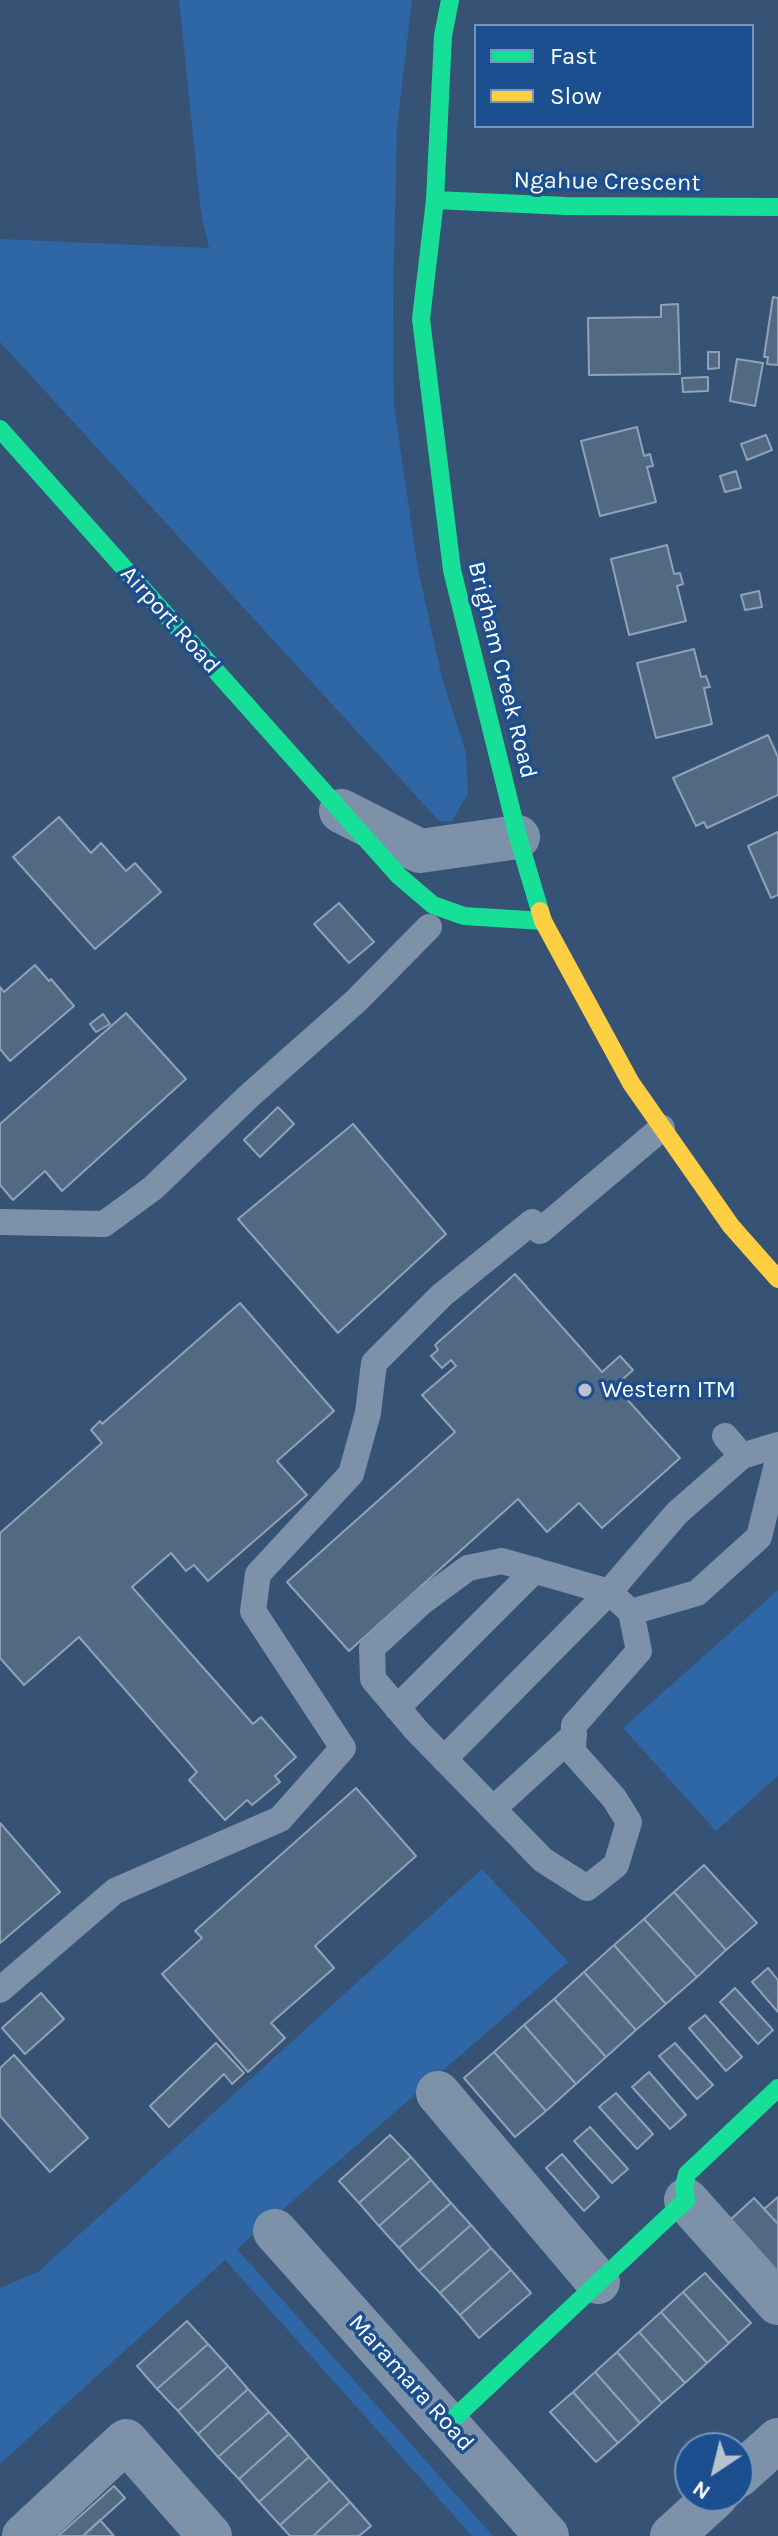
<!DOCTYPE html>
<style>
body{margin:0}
#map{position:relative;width:778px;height:2536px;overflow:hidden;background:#365274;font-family:Karla,sans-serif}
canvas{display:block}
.legend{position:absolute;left:474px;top:24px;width:280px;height:104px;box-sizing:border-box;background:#1b4f8f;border:2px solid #7695bc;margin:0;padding:10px 14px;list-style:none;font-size:24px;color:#fff}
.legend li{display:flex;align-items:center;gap:16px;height:40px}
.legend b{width:40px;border:2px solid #7695bc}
.north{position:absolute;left:674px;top:2432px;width:80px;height:80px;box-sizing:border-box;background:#1b4f8f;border:2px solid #7695bc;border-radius:50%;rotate:215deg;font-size:22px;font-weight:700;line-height:32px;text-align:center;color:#fff}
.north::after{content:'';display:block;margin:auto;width:28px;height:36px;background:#b9c2ce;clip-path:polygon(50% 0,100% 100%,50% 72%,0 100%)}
</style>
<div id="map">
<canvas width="778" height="2536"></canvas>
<ul class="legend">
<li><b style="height:10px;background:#16e098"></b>Fast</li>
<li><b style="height:10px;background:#ffcf43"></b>Slow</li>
</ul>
<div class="north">N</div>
</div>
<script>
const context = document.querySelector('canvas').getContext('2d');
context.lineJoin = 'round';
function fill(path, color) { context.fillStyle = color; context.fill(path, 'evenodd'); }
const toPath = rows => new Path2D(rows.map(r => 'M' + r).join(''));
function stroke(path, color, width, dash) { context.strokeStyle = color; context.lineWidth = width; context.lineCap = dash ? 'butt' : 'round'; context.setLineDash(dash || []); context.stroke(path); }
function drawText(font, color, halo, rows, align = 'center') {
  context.font = font + ' Karla,sans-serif'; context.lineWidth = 7; context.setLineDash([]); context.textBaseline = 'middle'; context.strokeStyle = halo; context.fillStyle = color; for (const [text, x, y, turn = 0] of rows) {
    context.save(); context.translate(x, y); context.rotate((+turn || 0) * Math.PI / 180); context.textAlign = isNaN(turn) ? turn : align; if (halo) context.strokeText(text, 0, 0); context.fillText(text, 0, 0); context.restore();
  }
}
fill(toPath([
 [179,0,412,0,397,128,393,302,394,404,417,564,442,678,466,753,468,793,452,821,439,821,0,342,0,239,209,248,201,213],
 [778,1590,778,1776,716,1831,623,1728],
 [482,1869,568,1962,237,2249,493,2536,472,2536,225,2260,0,2464,0,2288,38,2272]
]), '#2f66a5');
const building = toPath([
 [773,297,778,298,778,365,767,364,768,357,764,357,773,297],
 [678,304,680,374,589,375,588,318,661,317,661,305,678,304],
 [708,352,719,352,719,368,708,369,708,352],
 [737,359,763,363,755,406,730,401,737,359],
 [708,377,708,391,683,392,682,378,708,377],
 [637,427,644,456,650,454,653,466,647,467,656,502,600,516,581,441,637,427],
 [766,435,772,450,747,460,741,444,766,435],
 [736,471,741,488,725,492,720,476,736,471],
 [667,545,674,574,680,573,683,584,677,586,686,621,629,635,611,559,667,545],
 [759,591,762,607,745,610,741,595,759,591],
 [694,649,701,677,706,676,710,687,704,688,712,724,656,738,637,663,694,649],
 [768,735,778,757,778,795,707,828,704,822,696,826,673,778,768,735],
 [59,817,91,853,101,843,126,871,135,863,161,892,95,949,13,857,59,817],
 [778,832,778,895,771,898,748,846,778,832],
 [339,903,374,942,349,963,314,924,339,903],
 [35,965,49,981,51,979,74,1006,10,1061,0,1049,0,987,4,992,35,965],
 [126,1013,186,1079,62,1191,45,1171,13,1200,0,1185,0,1124,126,1013],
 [103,1014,110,1024,96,1032,90,1024,103,1014],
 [278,1107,294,1124,260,1157,244,1140,278,1107],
 [353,1124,446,1234,338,1333,238,1219,353,1124],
 [515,1274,602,1372,620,1356,633,1370,615,1386,680,1458,602,1528,579,1503,547,1532,518,1499,349,1651,287,1582,455,1432,422,1395,456,1366,451,1360,442,1368,431,1356,438,1350,435,1345,515,1274],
 [240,1303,334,1411,277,1461,307,1495,208,1581,194,1565,186,1571,171,1553,132,1587,253,1724,261,1717,296,1757,275,1776,280,1782,252,1805,247,1800,225,1820,189,1780,197,1772,79,1637,24,1685,0,1658,0,1533,102,1443,91,1430,100,1421,102,1424,240,1303],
 [356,1788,416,1856,315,1946,334,1968,271,2023,285,2038,248,2072,162,1974,202,1938,195,1931,356,1788],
 [0,1823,60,1892,0,1943,0,1823],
 [704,1865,757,1923,726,1950,674,1892,704,1865],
 [674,1892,726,1950,697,1977,644,1919,674,1892],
 [644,1919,697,1977,666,2004,614,1945,644,1919],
 [614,1945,666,2004,636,2030,584,1972,614,1945],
 [768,1968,778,1980,778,2012,752,1982,768,1968],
 [584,1972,636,2030,606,2057,554,1999,584,1972],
 [735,1988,773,2030,758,2044,720,2002,735,1988],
 [41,1993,64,2019,25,2054,2,2028,41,1993],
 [554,1999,606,2057,576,2084,524,2025,554,1999],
 [705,2015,742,2057,726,2071,689,2028,705,2015],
 [524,2025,576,2084,546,2111,494,2052,524,2025],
 [216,2043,244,2073,232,2084,224,2074,169,2127,150,2106,216,2043],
 [675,2043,713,2085,697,2099,659,2056,675,2043],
 [494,2052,546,2111,515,2137,464,2078,494,2052],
 [14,2055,88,2138,50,2172,0,2116,0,2068,14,2055],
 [649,2072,686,2115,670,2129,632,2087,649,2072],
 [616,2093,653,2134,637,2149,599,2107,616,2093],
 [590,2127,628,2169,612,2183,574,2141,590,2127],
 [390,2135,411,2157,359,2203,339,2181,390,2135],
 [562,2154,599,2197,584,2211,546,2168,562,2154],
 [411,2157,431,2180,379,2226,359,2203,411,2157],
 [431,2180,451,2203,399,2248,379,2226,431,2180],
 [778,2197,778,2224,764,2209,778,2197],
 [754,2198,778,2224,778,2274,730,2220,754,2198],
 [451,2203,471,2225,419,2271,399,2248,451,2203],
 [471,2225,491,2248,440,2293,419,2271,471,2225],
 [491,2248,511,2270,460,2315,440,2293,491,2248],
 [511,2270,531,2293,479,2338,460,2315,511,2270],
 [705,2273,751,2323,729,2343,683,2292,705,2273],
 [683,2292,729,2343,707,2363,661,2312,683,2292],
 [661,2312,707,2363,685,2383,639,2332,661,2312],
 [187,2321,208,2344,157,2389,137,2366,187,2321],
 [639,2332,685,2383,662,2403,617,2352,639,2332],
 [208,2344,228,2366,178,2411,157,2389,208,2344],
 [617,2352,662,2403,640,2423,595,2372,617,2352],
 [228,2366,248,2389,198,2434,178,2411,228,2366],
 [595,2372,640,2423,618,2443,573,2392,595,2372],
 [248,2389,269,2412,218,2457,198,2434,248,2389],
 [573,2392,618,2443,596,2462,550,2412,573,2392],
 [269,2412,289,2434,239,2479,218,2457,269,2412],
 [289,2434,309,2457,259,2502,239,2479,289,2434],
 [309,2457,330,2480,280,2525,259,2502,309,2457],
 [330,2480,350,2502,313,2536,290,2536,280,2525,330,2480],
 [114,2486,125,2498,83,2536,58,2536,114,2486],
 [350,2502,371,2526,359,2536,313,2536,350,2502],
 [100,2520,114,2536,83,2536,100,2520]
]);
fill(building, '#526984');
stroke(building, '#92a2b6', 2);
stroke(toPath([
 [0,1222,104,1224,153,1188,249,1096,356,1001,429,927],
 [540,1231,662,1128],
 [725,1436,742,1456],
 [502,1561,609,1592,631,1612,639,1651,574,1725,573,1752,614,1798,629,1822,616,1865,587,1888,543,1860,417,1731,373,1679,372,1648,422,1602,468,1568,502,1561],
 [631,1612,697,1593,759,1537,778,1460],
 [397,1708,535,1570],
 [444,1759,609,1592,677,1513,742,1456,778,1445],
 [494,1808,574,1735],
 [0,1990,115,1891,280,1819,343,1748,253,1611,258,1574,351,1474,368,1413,374,1363,442,1295,532,1222]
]), '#7d92a8', 26);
stroke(toPath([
 [341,811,420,851,518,837],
 [438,2093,598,2282],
 [686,2200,778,2303],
 [275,2231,547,2536],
 [738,2476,778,2440],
 [24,2536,126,2441,210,2536],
 [672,2536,716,2496]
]), '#7d92a8', 44);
stroke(toPath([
 [450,0,443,36,435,200,421,319,452,570,518,837,540,911],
 [435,200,566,206,778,207],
 [0,429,399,876,433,905,464,916,543,921],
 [448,2424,686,2200,684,2186,687,2174,778,2088]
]), '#16e098', 18);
stroke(toPath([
 [540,911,543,921,631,1083,731,1226,778,1279]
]), '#ffcf43', 18);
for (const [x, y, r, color] of [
 [585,1390,8,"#b9c2ce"]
]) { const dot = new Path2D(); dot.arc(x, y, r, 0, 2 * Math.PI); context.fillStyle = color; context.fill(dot); stroke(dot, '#1b4f8f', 3); }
drawText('24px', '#fff', '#1b4f8f', [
 ["Ngahue Crescent",607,182,1],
 ["Airport Road",170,620,48],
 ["Brigham Creek Road",502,670,76],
 ["Maramara Road",411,2383,48]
]);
drawText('24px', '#fff', '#1b4f8f', [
 ["Western ITM",601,1390]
], 'left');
</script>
